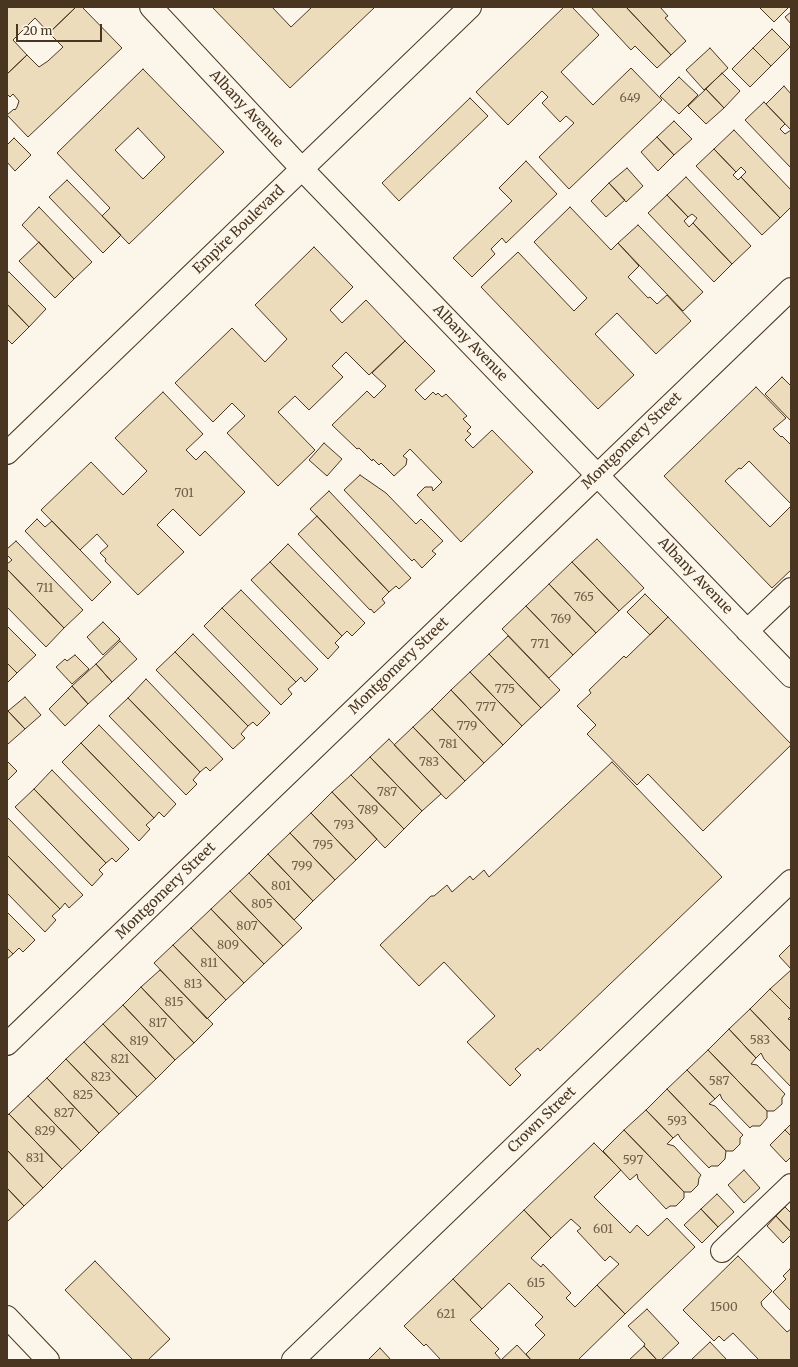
<!DOCTYPE html>
<style>
body{margin:0}
#map{position:relative;width:798px;height:1367px;overflow:hidden;background:#fbf6e9;font-family:Merriweather,serif}
canvas{display:block}
.frame{position:absolute;inset:0;border:8px solid #4a3520;pointer-events:none}
.scale{position:absolute;left:16px;top:24px;width:86px;height:18px;box-sizing:border-box;border:2px solid #4a3520;border-top:0;padding-left:5px;font-size:12px;line-height:14px;white-space:nowrap;color:#4a3520;-webkit-text-stroke:3px #fbf6e9;paint-order:stroke}
</style>
<div id="map">
<canvas width="798" height="1367"></canvas>
<div class="frame"></div>
<div class="scale">20 m</div>
</div>
<script>
const context = document.querySelector('canvas').getContext('2d');
context.lineJoin = 'round';
function fill(path, color) { context.fillStyle = color; context.fill(path, 'evenodd'); }
const toPath = rows => new Path2D(rows.map(r => 'M' + r).join(''));
function stroke(path, color, width, dash) { context.strokeStyle = color; context.lineWidth = width; context.lineCap = dash ? 'butt' : 'round'; context.setLineDash(dash || []); context.stroke(path); }
function drawText(font, color, halo, rows, align = 'center') {
  context.font = font + ' Merriweather,serif'; context.lineWidth = 3; context.setLineDash([]); context.textBaseline = 'middle'; context.strokeStyle = halo; context.fillStyle = color; for (const [text, x, y, turn = 0] of rows) {
    context.save(); context.translate(x, y); context.rotate((+turn || 0) * Math.PI / 180); context.textAlign = isNaN(turn) ? turn : align; if (halo) context.strokeText(text, 0, 0); context.fillText(text, 0, 0); context.restore();
  }
}
const building = toPath([
 [7,7,76,7,49,33,35,18,13,40,27,55,7,74,7,7],
 [76,7,82,7,122,48,28,137,7,115,14,109,15,110,17,107,19,101,13,94,10,97,7,94,7,74,27,55,39,67,48,61,63,47,49,33,76,7],
 [212,7,272,7,291,27,312,7,375,7,290,88,212,7],
 [564,7,572,7,599,35,561,72,593,105,631,68,662,100,569,189,539,157,574,123,566,116,560,122,542,103,548,97,542,91,508,125,476,92,564,7],
 [591,7,626,7,671,55,657,68,635,46,631,50,591,7],
 [626,7,660,7,668,16,665,18,686,41,671,55,626,7],
 [759,7,789,7,774,22,759,7],
 [791,12,791,24,785,17,791,12],
 [772,29,790,47,771,66,753,48,772,29],
 [710,48,728,68,704,90,686,70,710,48],
 [753,48,771,66,750,87,732,69,753,48],
 [143,69,224,152,129,244,102,216,110,208,57,153,143,69],
 [138,128,165,157,143,179,115,150,138,128],
 [722,73,740,91,724,108,706,89,722,73],
 [679,77,698,95,679,114,660,96,679,77],
 [784,86,791,94,791,130,766,104,784,86],
 [706,89,724,108,706,124,688,106,706,89],
 [470,98,488,116,399,201,382,183,470,98],
 [764,102,785,124,780,129,785,134,791,130,791,168,745,120,764,102],
 [674,121,692,139,674,155,657,137,674,121],
 [734,130,791,190,791,207,780,218,741,177,746,172,741,167,736,172,714,149,734,130],
 [657,137,674,155,658,171,641,152,657,137],
 [14,138,31,155,15,171,7,162,7,145,14,138],
 [714,149,736,172,733,175,738,180,741,177,780,218,762,235,696,166,714,149],
 [526,161,557,194,506,243,502,238,491,249,495,254,472,277,453,258,512,201,499,188,526,161],
 [627,168,643,186,626,202,609,183,627,168],
 [686,177,751,246,732,264,693,223,697,218,692,214,688,217,667,195,686,177],
 [67,180,121,235,103,253,49,197,67,180],
 [609,183,625,200,606,217,591,201,609,183],
 [667,195,688,217,684,221,689,227,693,223,732,264,714,282,648,213,667,195],
 [39,207,92,262,74,279,22,225,39,207],
 [570,207,611,250,618,243,639,266,628,277,648,298,650,297,657,304,667,295,691,321,656,354,617,313,595,334,634,375,598,409,481,287,518,252,574,311,587,298,534,242,570,207],
 [638,225,703,292,683,311,618,243,638,225],
 [39,242,74,279,55,298,19,261,39,242],
 [314,247,353,287,330,310,342,323,366,300,405,341,369,375,346,352,332,366,343,377,309,410,295,396,278,412,315,450,278,486,227,433,245,416,232,403,213,422,175,383,232,328,265,362,287,339,255,305,314,247],
 [9,272,46,309,29,327,7,304,7,273,9,272],
 [7,304,29,327,12,344,7,339,7,304],
 [405,341,435,371,415,390,425,400,433,392,436,395,438,393,442,397,446,394,467,416,463,419,471,427,467,431,471,434,465,440,473,448,492,430,533,472,461,542,417,495,425,487,432,487,433,491,442,482,410,449,403,456,407,459,406,465,394,476,381,463,379,465,373,459,372,461,359,448,357,449,332,425,367,391,374,398,386,386,372,373,405,341],
 [782,377,791,386,791,421,765,394,782,377],
 [756,387,786,418,773,429,781,437,782,436,791,445,791,504,749,461,741,469,739,468,725,481,770,527,791,506,791,570,772,588,664,476,756,387],
 [163,392,203,434,186,450,196,460,205,451,245,492,200,536,173,509,157,525,184,552,138,595,105,561,106,559,100,553,108,546,97,534,80,550,41,510,91,462,123,495,147,471,115,438,163,392],
 [324,443,342,459,327,476,309,460,324,443],
 [360,475,386,493,416,524,421,519,443,541,432,551,436,554,422,568,414,559,412,561,344,490,360,475],
 [329,491,411,578,399,589,396,586,389,592,310,509,329,491],
 [317,516,389,592,382,599,385,603,374,613,371,609,370,610,298,534,317,516],
 [37,519,45,527,52,521,111,582,92,601,25,531,37,519],
 [597,539,644,588,619,611,572,562,597,539],
 [16,541,83,610,64,628,7,569,7,564,12,560,7,555,7,549,16,541],
 [288,544,365,623,352,636,347,631,342,636,270,562,288,544],
 [270,562,342,636,335,643,339,647,328,659,251,580,270,562],
 [572,562,619,611,596,633,549,584,572,562],
 [7,569,64,628,46,647,7,607,7,569],
 [549,584,596,633,573,655,526,606,549,584],
 [241,590,318,669,305,682,301,677,296,682,222,608,241,590],
 [645,594,668,617,650,635,627,612,645,594],
 [526,606,573,655,549,678,502,629,526,606],
 [222,608,296,682,288,689,292,694,281,705,204,626,222,608],
 [668,617,791,744,791,745,703,831,648,774,637,785,587,734,596,725,577,706,591,693,589,690,624,656,626,658,668,617],
 [103,622,120,639,103,655,87,637,103,622],
 [7,626,36,655,17,673,7,663,7,626],
 [193,634,270,713,257,726,253,722,248,726,175,652,193,634],
 [508,636,560,690,541,708,489,654,508,636],
 [120,641,137,659,112,682,96,664,120,641],
 [175,652,248,726,241,734,245,738,233,749,156,670,175,652],
 [489,654,541,708,522,726,470,672,489,654],
 [75,655,89,669,72,684,56,667,65,659,67,661,75,655],
 [7,663,17,673,7,683,7,663],
 [96,664,112,682,88,704,72,686,96,664],
 [470,672,522,726,503,745,451,690,470,672],
 [146,679,223,759,210,771,206,767,200,772,128,698,146,679],
 [72,686,88,704,65,726,49,709,72,686],
 [451,690,503,745,484,763,432,709,451,690],
 [25,697,41,715,25,729,8,711,25,697],
 [128,698,200,772,193,780,197,784,186,795,109,716,128,698],
 [432,709,484,763,465,781,413,727,432,709],
 [8,711,25,729,8,744,7,743,7,713,8,711],
 [99,725,176,804,164,817,159,812,154,818,81,743,99,725],
 [413,727,465,781,446,799,394,745,413,727],
 [389,739,441,794,422,811,370,757,389,739],
 [81,743,154,818,146,825,150,829,139,841,62,762,81,743],
 [370,757,422,811,404,829,351,775,370,757],
 [7,761,17,771,7,781,7,761],
 [612,762,722,877,540,1051,538,1048,515,1069,521,1075,510,1086,467,1042,495,1016,444,962,419,986,380,945,431,896,434,896,447,885,452,892,470,876,473,880,484,870,489,877,612,762],
 [52,770,129,849,116,862,112,858,106,863,34,789,52,770],
 [351,775,404,829,385,848,332,792,351,775],
 [34,789,106,863,99,870,103,874,92,886,15,807,34,789],
 [332,792,377,839,356,860,311,813,332,792],
 [311,813,356,860,335,880,290,833,311,813],
 [7,817,83,895,69,908,65,903,60,909,7,855,7,817],
 [290,833,335,880,313,901,268,854,290,833],
 [268,854,313,901,294,920,249,873,268,854],
 [7,855,60,909,52,916,56,920,45,932,7,893,7,855],
 [249,873,302,928,283,946,230,891,249,873],
 [230,891,283,946,264,964,211,909,230,891],
 [211,909,264,964,244,983,191,928,211,909],
 [7,912,35,940,23,952,19,948,13,954,7,948,7,912],
 [191,928,244,983,226,1000,173,945,191,928],
 [791,944,791,969,779,956,791,944],
 [173,945,226,1000,207,1019,154,963,173,945],
 [7,948,13,954,7,959,7,948],
 [160,970,213,1024,194,1043,141,987,160,970],
 [791,970,791,1010,770,989,791,970],
 [141,987,194,1043,175,1060,123,1005,141,987],
 [770,989,791,1010,791,1016,788,1019,791,1020,791,1052,750,1009,770,989],
 [123,1005,175,1060,156,1079,103,1024,123,1005],
 [750,1009,791,1052,791,1087,764,1059,761,1053,756,1058,729,1029,750,1009],
 [103,1024,156,1079,137,1097,84,1042,103,1024],
 [729,1029,756,1058,751,1064,757,1065,785,1094,782,1098,782,1104,774,1111,767,1111,708,1050,729,1029],
 [84,1042,137,1097,119,1114,66,1059,84,1042],
 [708,1050,767,1111,767,1118,760,1126,752,1126,750,1128,722,1099,720,1094,715,1099,687,1070,708,1050],
 [66,1059,119,1114,99,1133,47,1078,66,1059],
 [687,1070,715,1099,709,1104,715,1106,743,1135,740,1138,740,1144,733,1151,726,1151,667,1089,687,1070],
 [47,1078,99,1133,81,1151,28,1096,47,1078],
 [667,1089,726,1151,725,1159,718,1166,711,1166,709,1168,681,1139,678,1134,673,1138,646,1110,667,1089],
 [28,1096,81,1151,62,1169,9,1114,28,1096],
 [646,1110,673,1138,667,1144,674,1146,701,1175,699,1178,698,1185,691,1192,684,1192,624,1130,646,1110],
 [9,1114,62,1169,43,1188,7,1150,7,1116,9,1114],
 [791,1124,791,1136,785,1130,791,1124],
 [624,1130,684,1192,684,1198,676,1206,670,1206,666,1209,638,1179,637,1174,630,1180,603,1151,624,1130],
 [785,1130,791,1136,791,1157,786,1162,770,1145,785,1130],
 [594,1143,621,1170,594,1197,630,1233,637,1225,648,1236,667,1218,695,1247,625,1314,597,1285,619,1264,610,1256,605,1261,577,1231,581,1228,571,1219,551,1238,524,1210,594,1143],
 [7,1150,43,1188,24,1206,7,1188,7,1150],
 [744,1170,760,1188,744,1203,728,1185,744,1170],
 [7,1188,24,1206,7,1222,7,1188],
 [717,1194,734,1212,718,1227,701,1209,717,1194],
 [785,1207,791,1213,791,1232,776,1216,785,1207],
 [701,1209,718,1227,702,1243,684,1225,701,1209],
 [524,1210,551,1238,531,1258,541,1267,543,1264,571,1293,566,1298,575,1307,597,1285,625,1314,578,1360,531,1360,526,1354,545,1335,535,1325,543,1317,509,1283,482,1309,453,1279,524,1210],
 [776,1216,791,1232,791,1235,783,1243,767,1226,776,1216],
 [738,1256,772,1291,761,1302,762,1306,787,1332,791,1329,791,1360,759,1360,733,1333,724,1341,719,1336,714,1341,683,1310,738,1256],
 [95,1261,170,1339,148,1360,133,1360,65,1290,95,1261],
 [790,1269,791,1270,791,1311,773,1292,786,1279,783,1276,790,1269],
 [453,1279,482,1309,470,1320,499,1349,495,1353,501,1360,517,1345,531,1360,439,1360,440,1359,426,1344,424,1346,404,1326,453,1279],
 [647,1309,679,1343,661,1360,657,1360,644,1346,645,1344,628,1326,647,1309],
 [710,1342,727,1360,691,1360,710,1342],
 [644,1346,657,1360,629,1360,644,1346],
 [380,1348,391,1360,368,1360,380,1348]
]);
fill(building, '#ecdcbc');
stroke(building, '#4a3520', 1);
const minor = toPath([
 [151,7,302,169,791,676],
 [747,631,791,589],
 [7,1044,791,289],
 [722,1251,791,1185],
 [7,1317,48,1360],
 [293,1360,791,881]
]);
const major = toPath([
 [7,453,470,7]
]);
stroke(minor, '#4a3520', 24);
stroke(major, '#4a3520', 24);
stroke(minor, '#fbf6e9', 22);
stroke(major, '#fbf6e9', 22);
drawText('12px', '#725f47', null, [
 ["649",630,99],
 ["701",184,494],
 ["711",45,589],
 ["765",584,598],
 ["769",561,620],
 ["771",540,645],
 ["775",505,690],
 ["777",486,708],
 ["779",467,727],
 ["781",448,745],
 ["783",429,763],
 ["787",387,793],
 ["789",368,811],
 ["793",344,826],
 ["795",323,846],
 ["799",302,867],
 ["801",281,887],
 ["805",262,905],
 ["807",247,927],
 ["809",228,946],
 ["811",209,964],
 ["813",193,985],
 ["815",174,1003],
 ["817",158,1024],
 ["583",760,1041],
 ["819",139,1042],
 ["821",120,1060],
 ["823",101,1078],
 ["587",719,1082],
 ["825",83,1096],
 ["827",64,1114],
 ["593",677,1122],
 ["829",45,1132],
 ["831",35,1159],
 ["597",633,1161],
 ["601",603,1230],
 ["615",536,1284],
 ["1500",724,1308],
 ["621",446,1315]
]);
drawText('14px', '#4a3520', '#fbf6e9', [
 ["Albany Avenue",246,109,47],
 ["Empire Boulevard",239,230,-44],
 ["Albany Avenue",470,343,46],
 ["Montgomery Street",632,441,-44],
 ["Albany Avenue",695,576,46],
 ["Montgomery Street",399,666,-44],
 ["Montgomery Street",166,891,-44],
 ["Crown Street",542,1120,-44]
]);
</script>
